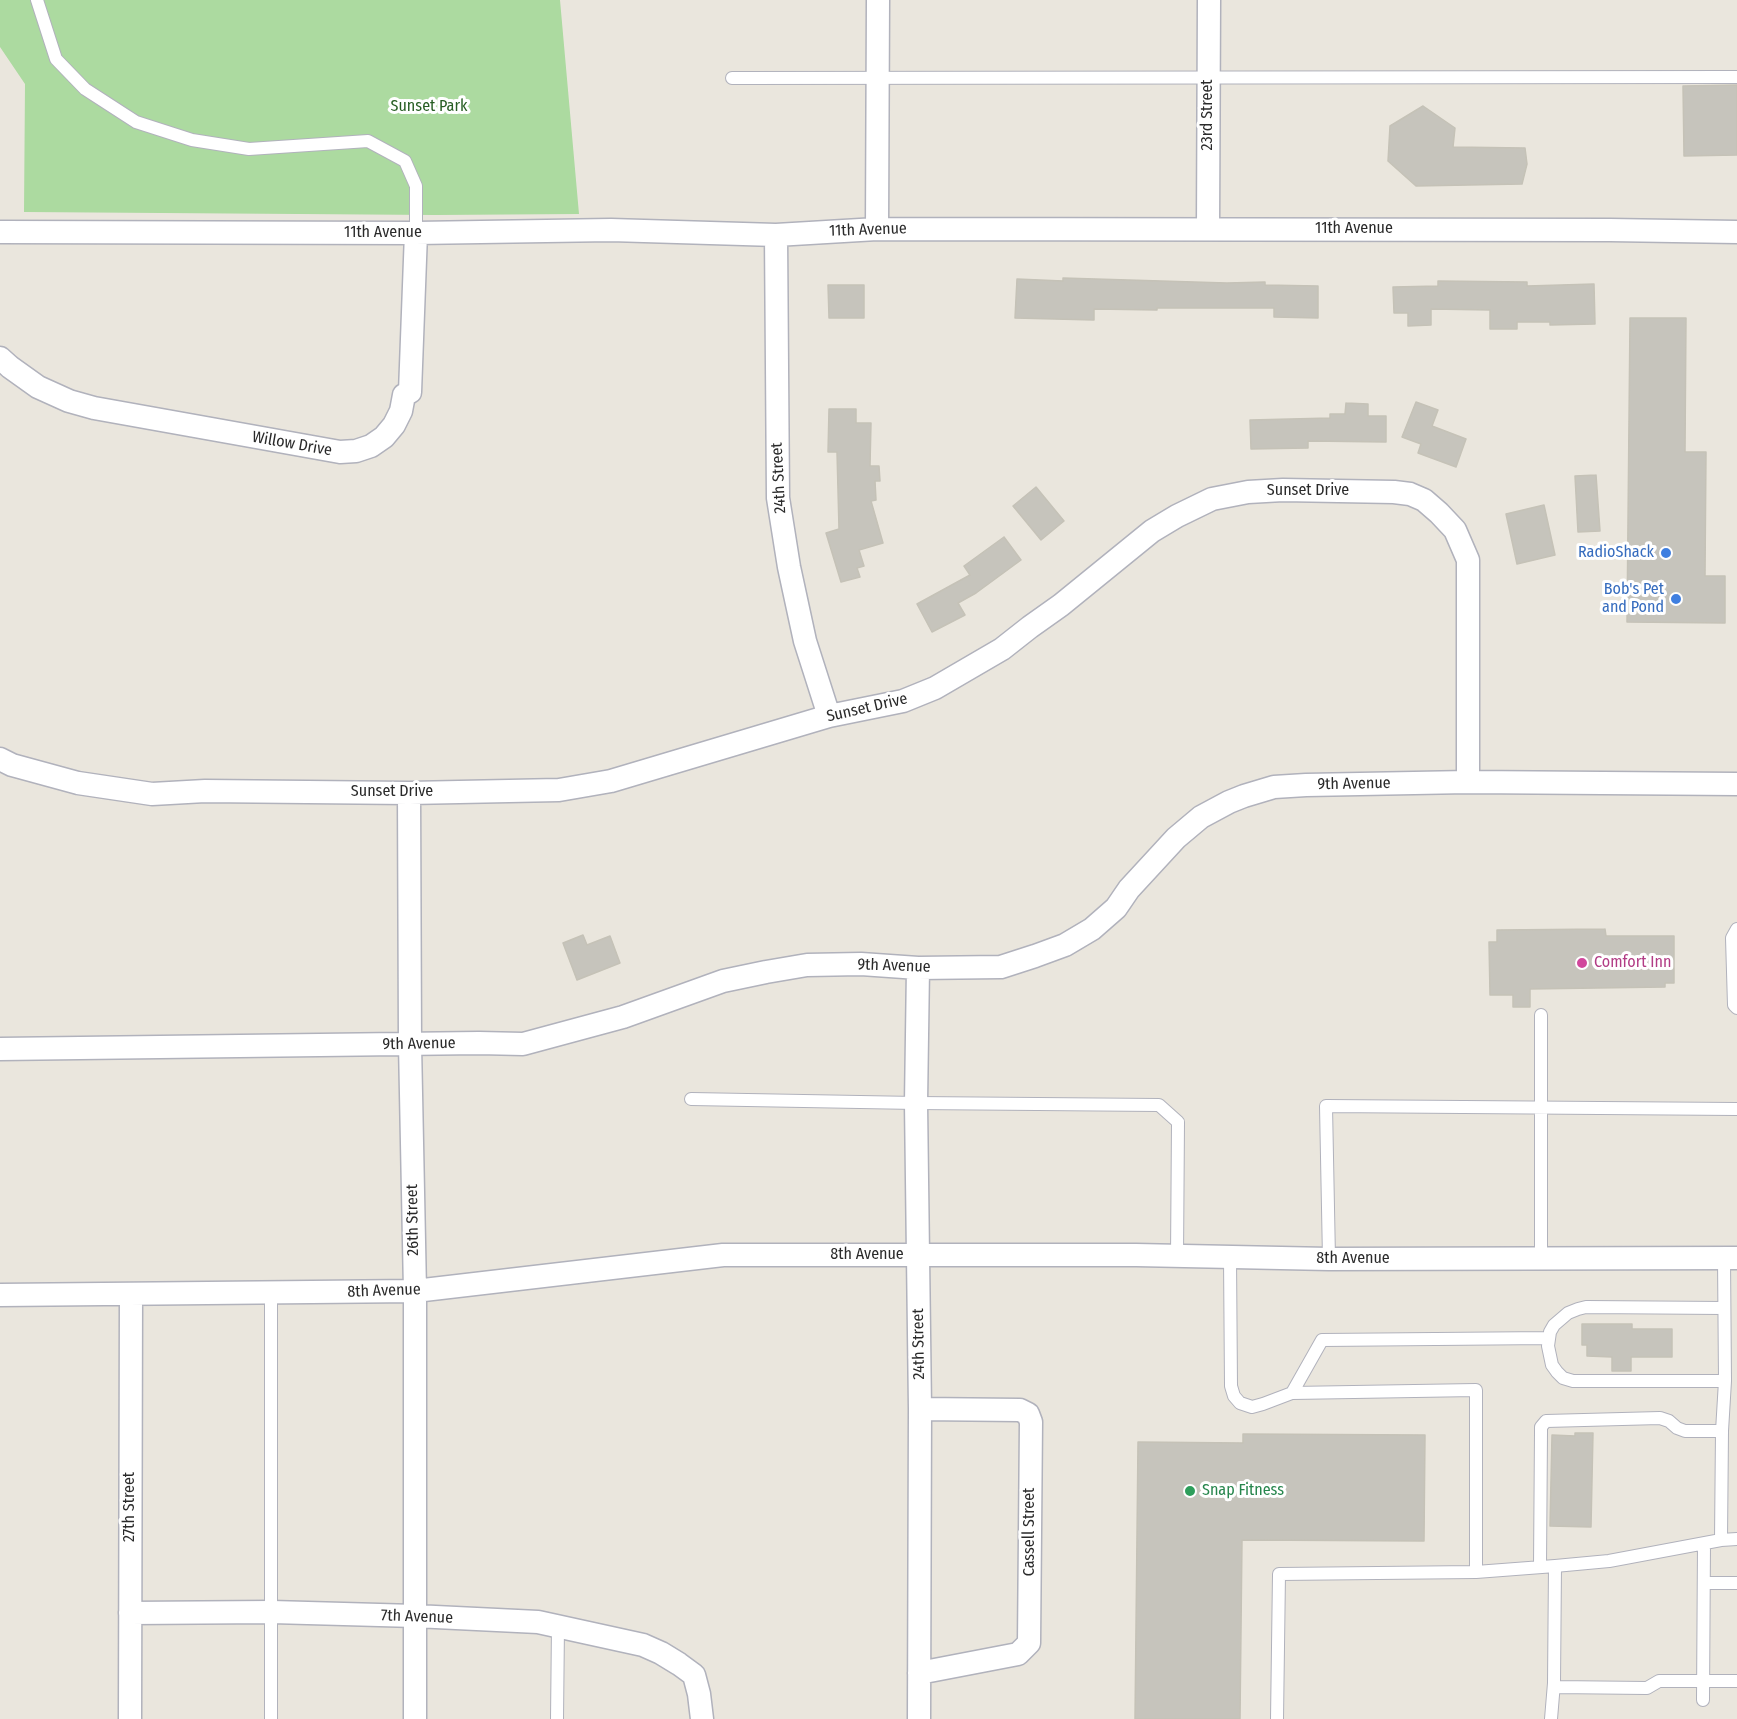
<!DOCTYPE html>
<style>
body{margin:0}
canvas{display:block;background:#eae6dd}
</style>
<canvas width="1737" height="1719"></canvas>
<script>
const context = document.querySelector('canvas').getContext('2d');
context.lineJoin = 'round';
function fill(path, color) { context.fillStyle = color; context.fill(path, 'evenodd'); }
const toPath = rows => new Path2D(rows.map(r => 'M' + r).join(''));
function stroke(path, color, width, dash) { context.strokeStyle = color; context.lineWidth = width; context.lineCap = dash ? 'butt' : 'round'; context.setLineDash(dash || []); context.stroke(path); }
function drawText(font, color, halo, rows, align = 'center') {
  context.font = font + ' "Fira Sans Condensed",sans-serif'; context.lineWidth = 6; context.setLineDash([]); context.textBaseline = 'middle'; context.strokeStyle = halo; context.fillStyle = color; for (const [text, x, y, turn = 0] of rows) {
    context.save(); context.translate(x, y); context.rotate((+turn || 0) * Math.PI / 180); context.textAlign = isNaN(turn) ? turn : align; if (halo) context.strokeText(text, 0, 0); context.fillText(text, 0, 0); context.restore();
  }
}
fill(toPath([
 [0,0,560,0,579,214,435,215,24,212,25,84,0,47]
]), '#acdaa0');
const building = toPath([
 [1737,85,1737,155,1684,156,1683,86,1737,85],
 [1423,106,1455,128,1453,147,1525,148,1527,164,1522,184,1416,186,1388,161,1390,126,1423,106],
 [1063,278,1227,283,1265,282,1265,285,1318,286,1318,318,1274,317,1274,308,1157,308,1157,310,1094,309,1094,320,1015,318,1017,279,1063,281,1063,278],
 [1438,281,1527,282,1527,286,1594,284,1595,324,1550,325,1550,322,1517,322,1517,329,1490,329,1490,310,1431,309,1431,325,1408,326,1408,313,1394,313,1393,287,1438,286,1438,281],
 [828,285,864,285,864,318,829,318,828,285],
 [1630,318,1686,318,1685,452,1706,452,1705,576,1725,576,1725,623,1627,622,1630,318],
 [1416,402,1438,410,1432,426,1466,439,1456,467,1418,453,1421,444,1402,437,1416,402],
 [1346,403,1368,404,1368,416,1386,416,1386,442,1308,441,1308,448,1251,449,1250,420,1330,418,1330,414,1345,414,1346,403],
 [829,409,856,409,856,423,871,423,870,466,879,466,880,481,875,481,876,500,871,501,883,543,859,550,864,566,857,568,860,577,841,582,826,533,839,529,837,452,828,452,829,409],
 [1596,475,1600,531,1578,532,1575,476,1596,475],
 [1036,487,1064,521,1041,540,1013,506,1036,487],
 [1544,505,1555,555,1517,564,1506,514,1544,505],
 [1004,537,1021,560,976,593,958,603,965,615,932,632,917,604,970,575,964,566,1004,537],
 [1605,929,1606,936,1674,936,1674,983,1665,983,1665,987,1530,989,1530,1007,1513,1007,1513,995,1490,995,1489,942,1497,942,1497,930,1605,929],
 [583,935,587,945,610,936,620,963,577,980,563,943,583,935],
 [1582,1324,1632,1324,1632,1329,1672,1329,1672,1357,1631,1357,1631,1371,1612,1371,1612,1357,1587,1356,1587,1345,1582,1345,1582,1324],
 [1575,1433,1593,1433,1591,1527,1550,1526,1552,1435,1575,1436,1575,1433],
 [1243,1434,1425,1435,1424,1541,1242,1540,1240,1719,1135,1719,1138,1442,1243,1443,1243,1434]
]);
fill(building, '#c6c4bc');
stroke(building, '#c5c2b7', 1.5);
const service = toPath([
 [37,0,56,59,85,89,136,122,192,140,249,149,368,141,405,161,416,186,416,233],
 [732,78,1737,77],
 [1737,929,1732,938,1734,1005,1737,1008],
 [691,1099,916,1103,1159,1105,1178,1122,1177,1257],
 [1230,1258,1231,1386,1234,1396,1240,1403,1252,1407,1263,1404,1292,1393,1476,1390,1476,1572],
 [1541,1258,1541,1015],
 [1329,1259,1326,1106,1737,1109],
 [271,1293,271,1719],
 [1724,1308,1586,1307,1578,1309,1568,1313,1554,1325,1550,1332,1548,1346,1552,1365,1557,1372,1563,1378,1573,1381,1725,1381],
 [1292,1393,1322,1340,1549,1338],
 [1721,1540,1722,1431,1725,1381,1724,1258],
 [1540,1566,1541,1432,1541,1427,1546,1421,1660,1418,1669,1421,1677,1428,1685,1431,1722,1431],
 [1704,1583,1737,1583],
 [1554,1687,1647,1688,1659,1681,1737,1681],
 [1703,1700,1704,1544],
 [557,1719,558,1626],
 [1277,1719,1279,1574,1476,1572,1555,1566,1609,1561,1721,1540,1737,1539],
 [1551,1719,1554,1683,1555,1566]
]);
const minor = toPath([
 [877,229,878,0],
 [1208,229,1209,0],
 [0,232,416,233,611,230,776,235,877,229,1610,230,1737,232],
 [776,235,778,498,789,567,805,641,829,716],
 [0,358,10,367,38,387,69,401,94,408,340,452,356,451,371,446,384,437,394,425,401,411,404,395,410,392,416,233],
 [0,759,12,765,78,783,152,794,205,791,409,793,559,790,611,781,829,716,903,701,935,688,1002,649,1030,627,1061,605,1152,531,1177,516,1212,499,1248,492,1283,490,1394,492,1410,494,1424,500,1439,513,1455,530,1468,560,1468,782],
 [409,793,410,1044,415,1291,415,1719],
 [918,968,916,1103,920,1409,919,1719],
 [0,1049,479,1043,523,1044,623,1017,723,981,766,972,807,965,861,964,918,968,1001,967,1035,956,1065,945,1092,929,1116,908,1129,889,1176,838,1201,817,1229,802,1244,796,1274,787,1306,785,1468,782,1737,784],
 [0,1295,415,1291,723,1255,1136,1255,1329,1259,1737,1258],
 [130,1613,272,1612,415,1616,538,1622,643,1645,661,1653,679,1664,694,1675,699,1694,702,1719],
 [919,1673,1018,1654,1029,1643,1031,1422,1028,1414,1020,1410,920,1409],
 [130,1719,131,1294]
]);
stroke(service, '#b1b2bc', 14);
stroke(minor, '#b1b2bc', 25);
stroke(service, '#fff', 12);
stroke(minor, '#fff', 22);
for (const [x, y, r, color] of [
 [1666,553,6,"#3f7fe0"],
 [1676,599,6,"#3f7fe0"],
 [1582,963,6,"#d1479c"],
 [1190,1491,6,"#2e9e5b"]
]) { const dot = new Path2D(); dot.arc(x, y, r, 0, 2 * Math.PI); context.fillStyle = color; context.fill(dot); stroke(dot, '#fff', 2); }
drawText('16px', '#275e23', '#fff', [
 ["Sunset Park",429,107]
]);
drawText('16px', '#2a2a2a', '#fff', [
 ["23rd Street",1208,115,-90],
 ["11th Avenue",1354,229],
 ["11th Avenue",868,230,-2],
 ["11th Avenue",383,233],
 ["Willow Drive",292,444,10],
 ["24th Street",779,478,-93],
 ["Sunset Drive",1308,491],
 ["Sunset Drive",867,708,-13],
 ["9th Avenue",1354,784,-1],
 ["Sunset Drive",392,792],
 ["9th Avenue",894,966,2],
 ["9th Avenue",419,1044,-1],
 ["26th Street",413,1220,-91],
 ["8th Avenue",867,1255],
 ["8th Avenue",1353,1259],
 ["8th Avenue",384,1291,-2],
 ["24th Street",919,1344,-91],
 ["27th Street",130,1507,-90],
 ["Cassell Street",1030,1532,-90],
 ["7th Avenue",417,1617,2]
]);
drawText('16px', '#366cbe', '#fff', [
 ["RadioShack",1654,553],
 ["Bob's Pet",1664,590],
 ["and Pond",1664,608]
], 'right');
drawText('16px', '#b23c85', '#fff', [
 ["Comfort Inn",1594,963]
], 'left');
drawText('16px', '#27864d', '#fff', [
 ["Snap Fitness",1202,1491]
], 'left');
</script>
